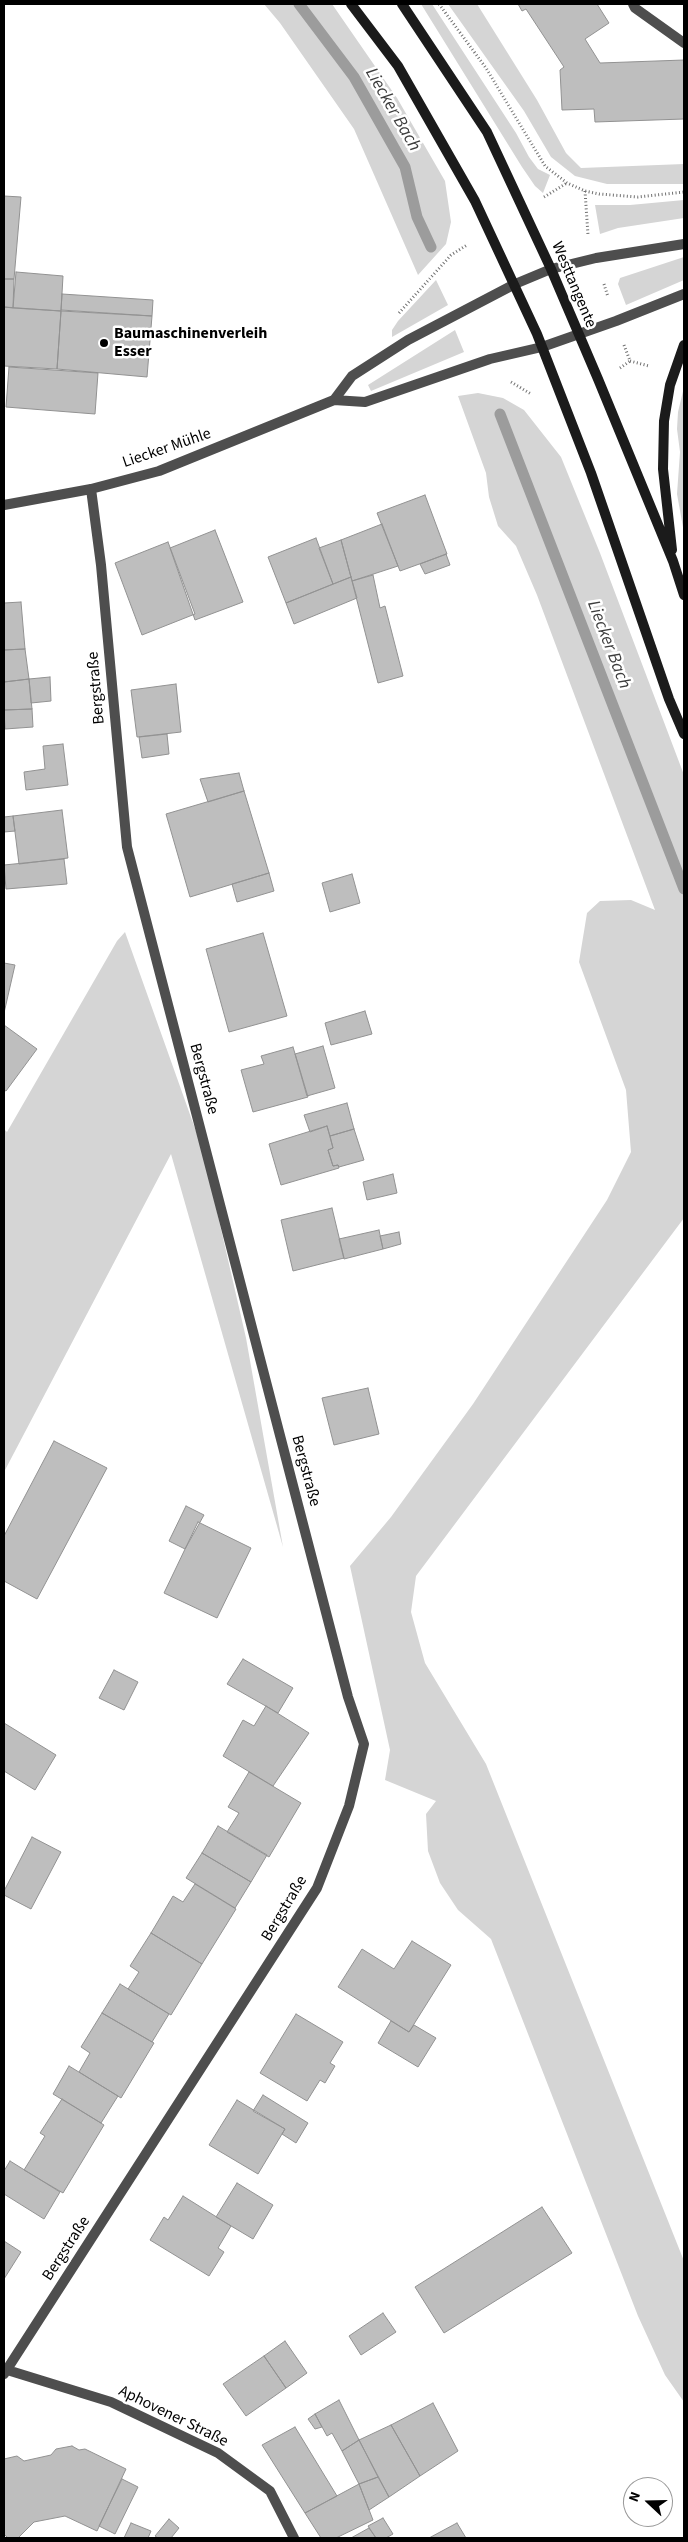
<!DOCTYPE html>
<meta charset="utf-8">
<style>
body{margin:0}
#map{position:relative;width:688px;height:2542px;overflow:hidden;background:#fff;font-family:"Source Sans 3",sans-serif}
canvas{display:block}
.frame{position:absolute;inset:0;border:5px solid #000;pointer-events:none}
.north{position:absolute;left:623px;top:2477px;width:50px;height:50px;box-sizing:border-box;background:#fff;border:1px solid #999;border-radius:50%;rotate:291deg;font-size:14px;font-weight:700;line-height:20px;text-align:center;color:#000}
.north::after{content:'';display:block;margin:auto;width:18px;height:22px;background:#000;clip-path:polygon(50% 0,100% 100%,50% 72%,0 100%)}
</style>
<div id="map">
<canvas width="688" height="2542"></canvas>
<div class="frame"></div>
<div class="north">N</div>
</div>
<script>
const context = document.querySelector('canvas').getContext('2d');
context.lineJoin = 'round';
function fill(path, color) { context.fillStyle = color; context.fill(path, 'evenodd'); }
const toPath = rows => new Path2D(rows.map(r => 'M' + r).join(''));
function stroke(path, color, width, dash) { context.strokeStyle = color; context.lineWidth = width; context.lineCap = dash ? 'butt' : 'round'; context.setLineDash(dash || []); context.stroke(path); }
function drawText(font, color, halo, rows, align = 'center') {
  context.font = font + ' "Source Sans 3",sans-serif'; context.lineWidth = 5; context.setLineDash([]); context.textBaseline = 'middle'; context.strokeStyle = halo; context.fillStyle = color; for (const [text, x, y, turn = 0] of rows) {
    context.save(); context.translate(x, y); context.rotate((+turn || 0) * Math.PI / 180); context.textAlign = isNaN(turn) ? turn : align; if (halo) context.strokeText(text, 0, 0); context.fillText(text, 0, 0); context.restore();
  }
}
fill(toPath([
 [264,4,332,4,397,98,445,181,451,222,446,244,418,275,354,129,280,23],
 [421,4,432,4,516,133,529,157,538,169,550,175,543,193,535,186,522,167],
 [448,4,477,4,537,100,566,153,581,168,684,164,684,184,607,184,575,176,551,157,524,111],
 [684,200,684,218,618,228,600,234,595,205,630,205],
 [684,257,684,280,626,305,618,284,620,278],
 [436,280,448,305,392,337,392,330,398,321],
 [455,330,464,352,371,391,368,385],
 [684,387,684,533,677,494,680,452,677,429,678,412],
 [478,393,503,398,524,410,561,457,600,553,684,775,684,1218,416,1576,411,1612,425,1663,486,1764,684,2261,684,2402,665,2375,638,2316,491,1939,458,1910,440,1883,428,1851,426,1814,436,1801,385,1780,390,1750,350,1566,391,1517,473,1404,607,1200,631,1152,626,1090,579,962,587,913,600,901,631,900,655,910,537,595,516,546,498,526,489,497,486,473,458,396],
 [125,932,203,1151,246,1338,283,1547,171,1154,4,1472,4,1129,7,1132,117,941]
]), '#d5d5d5');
stroke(toPath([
 [299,4,354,77,405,167,417,217,431,247],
 [500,414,684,889]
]), '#9c9c9c', 11);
const building = toPath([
 [518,4,597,4,609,23,585,39,600,63,684,60,684,119,595,122,594,109,562,110,560,70,564,67,526,9,522,11,518,4],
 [4,196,21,197,14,279,4,279,4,196],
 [16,272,63,276,61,311,13,308,16,272],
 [4,279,14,279,13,308,4,307,4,279],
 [62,294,153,300,152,316,61,310,62,294],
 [4,307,61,311,57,369,4,366,4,307],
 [61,311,152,316,147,377,57,369,61,311],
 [9,367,98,373,95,414,6,407,9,367],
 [425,495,447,554,400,571,377,513,425,495],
 [382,524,398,566,352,581,341,540,382,524],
 [215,530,243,602,195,620,170,548,215,530],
 [316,538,333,584,286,603,268,557,316,538],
 [341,540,351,577,333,584,319,548,341,540],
 [168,542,195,614,142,635,115,563,168,542],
 [446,554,450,565,425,574,420,564,446,554],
 [373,575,380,608,385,606,403,676,378,683,352,581,373,575],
 [351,577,357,598,294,624,286,603,351,577],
 [21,602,25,649,4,650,4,603,21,602],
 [25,649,29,679,4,682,4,650,25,649],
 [50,677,51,701,31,703,29,679,50,677],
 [29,679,32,709,4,710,4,682,29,679],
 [176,684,181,732,137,737,131,690,176,684],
 [32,709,33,727,5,729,4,710,32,709],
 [167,734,169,754,142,758,139,737,167,734],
 [63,744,68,785,26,790,24,772,45,769,43,746,63,744],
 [239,773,244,791,208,802,200,779,239,773],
 [244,791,269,873,190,897,166,814,244,791],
 [62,810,68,858,19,864,13,816,62,810],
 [13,816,15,831,4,832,4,817,13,816],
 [64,859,67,884,6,889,4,865,64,859],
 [269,873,274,891,237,902,232,884,269,873],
 [352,874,360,903,330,912,322,883,352,874],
 [263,933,287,1016,229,1032,206,949,263,933],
 [4,963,15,965,4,1013,4,963],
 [365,1011,372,1034,331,1045,325,1023,365,1011],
 [4,1025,37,1049,6,1091,4,1090,4,1025],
 [323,1046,335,1088,307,1096,295,1054,323,1046],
 [293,1047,308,1097,253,1112,241,1070,264,1064,261,1056,293,1047],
 [347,1103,354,1129,330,1136,327,1126,310,1132,304,1115,347,1103],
 [327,1126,333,1148,328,1150,333,1166,338,1165,339,1168,281,1185,269,1144,327,1126],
 [354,1129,364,1160,339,1167,338,1165,333,1166,328,1150,333,1148,330,1136,354,1129],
 [393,1174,397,1193,367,1200,363,1182,393,1174],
 [332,1208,344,1258,293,1271,281,1220,332,1208],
 [379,1230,383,1249,344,1259,339,1239,379,1230],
 [399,1232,401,1244,383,1249,380,1236,399,1232],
 [368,1388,379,1434,334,1445,322,1398,368,1388],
 [54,1441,107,1468,37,1599,4,1581,4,1536,54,1441],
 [186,1506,204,1515,185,1549,169,1541,186,1506],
 [198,1522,251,1548,217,1618,164,1593,198,1522],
 [243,1659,293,1688,278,1713,227,1684,243,1659],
 [114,1670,138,1682,124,1710,99,1698,114,1670],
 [266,1706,309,1733,273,1786,223,1756,243,1720,254,1726,266,1706],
 [4,1723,56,1755,35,1790,4,1771,4,1723],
 [249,1772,301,1803,269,1857,227,1832,239,1813,228,1807,249,1772],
 [218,1826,267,1855,251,1882,202,1853,218,1826],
 [32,1837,61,1852,31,1909,4,1895,4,1891,32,1837],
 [202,1853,251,1882,235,1908,186,1878,202,1853],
 [195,1884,236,1909,202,1964,151,1933,173,1896,183,1902,195,1884],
 [151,1933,202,1964,171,2015,128,1989,139,1972,130,1966,151,1933],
 [412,1941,451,1965,409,2032,338,1987,362,1949,394,1969,412,1941],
 [120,1984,169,2014,152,2042,102,2013,120,1984],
 [102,2013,154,2043,121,2098,79,2072,90,2053,81,2047,102,2013],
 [296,2014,343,2042,330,2063,335,2066,325,2083,320,2080,307,2101,260,2073,296,2014],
 [391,2021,409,2032,414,2025,436,2038,418,2067,378,2043,391,2021],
 [69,2066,118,2096,101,2123,53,2094,69,2066],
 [263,2095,308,2123,296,2143,282,2134,285,2129,253,2111,263,2095],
 [62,2099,104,2125,63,2193,24,2170,45,2136,40,2133,62,2099],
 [237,2100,285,2129,258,2174,209,2145,237,2100],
 [10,2161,60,2192,44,2219,4,2194,4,2171,10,2161],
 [237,2183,273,2205,253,2239,216,2217,237,2183],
 [183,2196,231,2226,218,2248,224,2252,209,2276,150,2240,164,2217,168,2220,183,2196],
 [542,2207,572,2253,444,2333,415,2287,542,2207],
 [4,2241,21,2252,4,2279,4,2241],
 [383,2313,396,2332,361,2355,349,2336,383,2313],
 [285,2341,307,2373,286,2388,264,2356,285,2341],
 [264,2356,286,2388,246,2416,223,2384,264,2356],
 [339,2400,359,2440,342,2451,332,2433,327,2436,315,2414,339,2400],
 [433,2403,458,2451,420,2476,391,2425,433,2403],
 [315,2414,322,2427,315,2429,308,2419,315,2414],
 [391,2425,420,2476,389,2497,359,2440,391,2425],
 [295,2427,337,2496,305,2513,262,2445,295,2427],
 [359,2440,378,2477,359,2484,342,2451,359,2440],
 [72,2446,79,2450,85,2449,126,2469,97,2531,65,2516,34,2522,18,2538,8,2538,4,2534,4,2459,17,2456,24,2461,51,2455,56,2449,72,2446],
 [378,2477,389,2497,369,2510,359,2484,378,2477],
 [122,2479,138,2487,115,2534,99,2526,122,2479],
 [359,2484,373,2520,336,2538,321,2538,305,2513,359,2484],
 [383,2518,393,2534,386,2538,376,2538,368,2526,383,2518],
 [169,2519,179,2528,171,2538,158,2538,155,2536,169,2519],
 [131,2523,151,2531,148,2538,124,2538,131,2523],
 [457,2523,466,2538,429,2538,455,2524,457,2523],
 [369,2528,376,2538,351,2538,369,2528]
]);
fill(building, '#bebebe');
stroke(building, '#929292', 1);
stroke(toPath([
 [439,4,486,68,545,166,567,183,585,191,599,194,638,197,684,192],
 [585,191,588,235],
 [544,197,567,183],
 [604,284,608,297],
 [399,313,451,255,467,245],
 [624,345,630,361],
 [630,361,649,366],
 [620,368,630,361],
 [511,382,531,394]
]), '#707070', 3, [1, 2.5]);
stroke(toPath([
 [633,4,635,8,684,43]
]), '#4e4e4e', 10);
stroke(toPath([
 [334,400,352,376,408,340,515,284,551,269,596,258,684,244],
 [4,505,91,489,159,471,334,400,365,402,490,359,542,347,616,321,684,294],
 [4,2369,111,2402,218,2453,270,2491,294,2538],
 [4,2374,317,1888,349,1806,364,1744,348,1697,127,847,101,565,91,489]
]), '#4e4e4e', 10);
stroke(toPath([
 [351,4,398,66,475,201,537,334,591,473,669,699,684,734],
 [402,4,487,132,551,269,598,379,673,561,684,595],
 [672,550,663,469,664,421,670,385,684,345]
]), '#1b1b1b', 10);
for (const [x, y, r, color] of [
 [104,343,5,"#000"]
]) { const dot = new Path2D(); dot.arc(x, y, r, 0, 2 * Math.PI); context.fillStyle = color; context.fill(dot); stroke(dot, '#fff', 2); }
drawText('16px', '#000', '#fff', [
 ["Westtangente",573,285,67],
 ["Liecker Mühle",167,449,-19],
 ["Bergstraße",97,688,-95],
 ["Bergstraße",203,1079,75],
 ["Bergstraße",305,1471,75],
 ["Bergstraße",285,1909,-59],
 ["Bergstraße",67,2249,-57],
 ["Aphovener Straße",173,2417,26]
]);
drawText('bold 16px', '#000', '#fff', [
 ["Baumaschinenverleih",114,334],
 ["Esser",114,352]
], 'left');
drawText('italic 18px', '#3d3d3d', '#fff', [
 ["Liecker Bach",392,110,60],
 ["Liecker Bach",608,645,69]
]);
</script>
